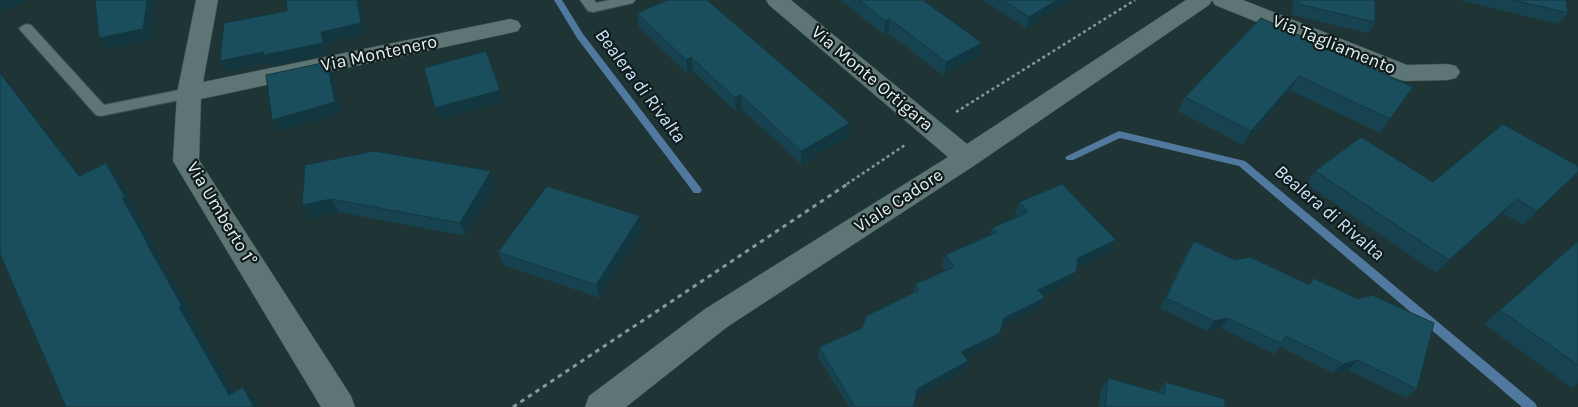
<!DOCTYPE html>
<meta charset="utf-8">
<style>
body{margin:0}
canvas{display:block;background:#1f3535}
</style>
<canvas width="1578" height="407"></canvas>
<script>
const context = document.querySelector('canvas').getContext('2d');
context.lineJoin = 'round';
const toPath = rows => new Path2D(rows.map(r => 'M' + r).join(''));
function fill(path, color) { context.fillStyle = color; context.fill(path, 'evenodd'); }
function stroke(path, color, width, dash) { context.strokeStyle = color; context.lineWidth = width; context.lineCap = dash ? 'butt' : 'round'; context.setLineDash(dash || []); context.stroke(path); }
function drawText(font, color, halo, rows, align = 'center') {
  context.font = font + ' Karla,sans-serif'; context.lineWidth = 4.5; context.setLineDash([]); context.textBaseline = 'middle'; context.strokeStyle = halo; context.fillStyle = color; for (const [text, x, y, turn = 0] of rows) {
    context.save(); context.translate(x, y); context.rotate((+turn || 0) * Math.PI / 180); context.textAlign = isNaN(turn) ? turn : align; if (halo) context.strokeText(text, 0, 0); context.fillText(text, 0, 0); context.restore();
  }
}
fill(toPath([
 [554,0,562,0,583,34,700,187,702,190,700,193,694,193,577,38,554,0],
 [1119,131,1245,161,1535,403,1537,407,1522,407,1239,166,1120,138,1073,160,1067,160,1065,158,1067,156,1119,131]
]), '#51799f');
const lane = toPath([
 [580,0,594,0,596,3,610,0,635,0,633,3,593,12,588,11,580,0],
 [26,24,31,25,104,105,189,88,194,89,196,93,194,97,189,98,101,116,96,115,21,31,19,28,26,24]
]);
const street = toPath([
 [196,0,218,0,203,82,510,19,518,21,521,26,518,31,510,33,201,99,199,160,351,396,355,407,321,407,173,161,177,93,196,0],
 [766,0,791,0,967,144,1186,0,1243,0,1407,65,1448,64,1456,66,1460,72,1456,78,1448,80,1405,81,1397,79,1215,5,1212,0,1209,5,975,165,727,327,626,407,585,407,589,396,705,309,948,157,769,5,766,0]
]);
stroke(lane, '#3c5050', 2);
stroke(street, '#3c5050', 1);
stroke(toPath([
 [956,112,1135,0],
 [847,184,905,145]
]), '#879898', 2.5, [3, 3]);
stroke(toPath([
 [513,407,849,183]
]), '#879898', 3, [4.5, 4.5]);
fill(lane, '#5d7574');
fill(street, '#5d7574');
fill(toPath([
 [841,0,923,0,979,56,944,76,888,33,884,35],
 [983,0,1072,0,1026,28],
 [1293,0,1375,0,1375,22,1368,33,1292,15],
 [1460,0,1566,0,1568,13,1558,24],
 [637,13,850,123,849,137,801,164,742,109,736,112,693,71,688,74,639,27],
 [1261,18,1413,87,1380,133,1290,90,1243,145,1178,111,1185,97],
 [305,165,496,184,466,236,339,212,311,219],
 [1315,171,1433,182,1578,172,1523,225,1503,213,1436,273,1306,184],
 [1019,202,1111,251,1076,268,1076,272,1071,282,1043,296,1040,308,1001,327,996,343,966,358,968,361,965,370,915,398,913,407,849,407,818,357,819,347,862,328,913,293,915,284,946,270,942,266,945,255,990,235,992,228,1018,216,1015,213],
 [640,216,643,229,600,298,504,265,498,252],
 [1194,241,1235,260,1308,284,1313,278,1417,389,1406,398,1348,370,1333,373,1280,347,1274,354,1221,328,1207,331,1160,308,1187,252],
 [1578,241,1578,383,1572,388,1484,324],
 [1108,378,1159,392,1165,382,1225,407,1099,407,1101,390]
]), '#174350');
fill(toPath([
 [0,0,27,0,0,12],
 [147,0,156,0,151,40,107,49,99,38],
 [357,0,360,0,366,34,327,43,329,54,270,66,268,63,227,72,220,61],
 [1057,0,1072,0,1026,28,1029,17],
 [890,19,888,33,884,35,885,21],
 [982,43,979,56,944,76,946,62],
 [691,57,693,71,688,74,686,60],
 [327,62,333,73,341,113,279,131,272,120],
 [0,71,2,74,93,191,79,176,0,73],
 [1299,76,1290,90,1243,145,1251,131],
 [500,90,504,101,440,119,435,108],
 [741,95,742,109,736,112,735,98],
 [850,123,849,137,801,164,801,151],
 [106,163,119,178,138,211,135,212,161,258,160,258,195,320,193,321,242,407,229,395,179,307,122,198],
 [491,171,496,184,466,236,460,223],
 [331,199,339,212,311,219,302,205],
 [1517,199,1503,213,1436,273,1449,260],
 [640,216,643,229,600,298,596,285],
 [1116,240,1111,251,1074,269,1078,258],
 [1076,272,1071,282,1034,300,1038,290],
 [1045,298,1040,308,1000,328,1004,318],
 [1228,318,1221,328,1207,331,1214,321],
 [1000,333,996,343,958,362,961,352],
 [1358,360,1348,370,1333,373,1343,364],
 [968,361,965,370,915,398,917,389],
 [243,387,255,399,260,407,254,407]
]), '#133741');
const building = toPath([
 [95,0,147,0,143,29,99,38,95,0],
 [286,0,357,0,361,23,321,32,323,43,264,55,263,52,220,61,224,23,287,11,286,0],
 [667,0,707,0,850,123,801,151,741,95,735,98,691,57,686,60,637,13,667,0],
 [859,0,923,0,982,43,946,62,890,19,885,21,859,0],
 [1003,0,1057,0,1029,17,1003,0],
 [1298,0,1375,0,1375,22,1298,4,1298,0],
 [1513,0,1566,0,1568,13,1513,0],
 [1261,18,1413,87,1390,119,1299,76,1251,131,1185,97,1261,18],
 [486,51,500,90,435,108,424,68,486,51],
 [327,62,335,102,272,120,266,75,327,62],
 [0,73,79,176,106,163,125,197,122,198,148,244,147,244,182,306,179,307,229,395,243,387,254,407,66,407,0,254,0,73],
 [1503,124,1578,166,1578,172,1537,211,1517,199,1449,260,1315,171,1361,137,1433,182,1503,124],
 [374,151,491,171,460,223,331,199,302,205,305,165,374,151],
 [1062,184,1116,240,1078,258,1076,272,1038,290,1045,298,1004,318,1000,333,961,352,968,361,917,389,914,406,912,407,855,407,819,347,862,328,866,316,919,290,915,284,954,267,945,255,997,232,992,228,1028,212,1019,202,1062,184],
 [547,186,640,216,596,285,498,252,547,186],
 [1194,241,1235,260,1250,257,1310,285,1313,278,1358,299,1372,295,1434,323,1417,389,1358,360,1343,364,1286,336,1282,344,1228,318,1214,321,1166,298,1194,241],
 [1578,241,1578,365,1500,310,1578,241],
 [1108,378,1165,394,1165,382,1225,399,1225,407,1105,407,1108,378]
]);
fill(building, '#1b4e5d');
stroke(building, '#133741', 1);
drawText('18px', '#e4f1f1', '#111b1b', [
 ["Via Tagliamento",1334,45,22],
 ["Via Montenero",379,54,-12],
 ["Via Monte Ortigara",872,79,40],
 ["Viale Cadore",899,201,-33],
 ["Via Umberto 1°",221,214,59]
]);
drawText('italic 19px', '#cbe4fb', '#111b1b', [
 ["Bealera di Rivalta",640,86,53],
 ["Bealera di Rivalta",1329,213,40]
]);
</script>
